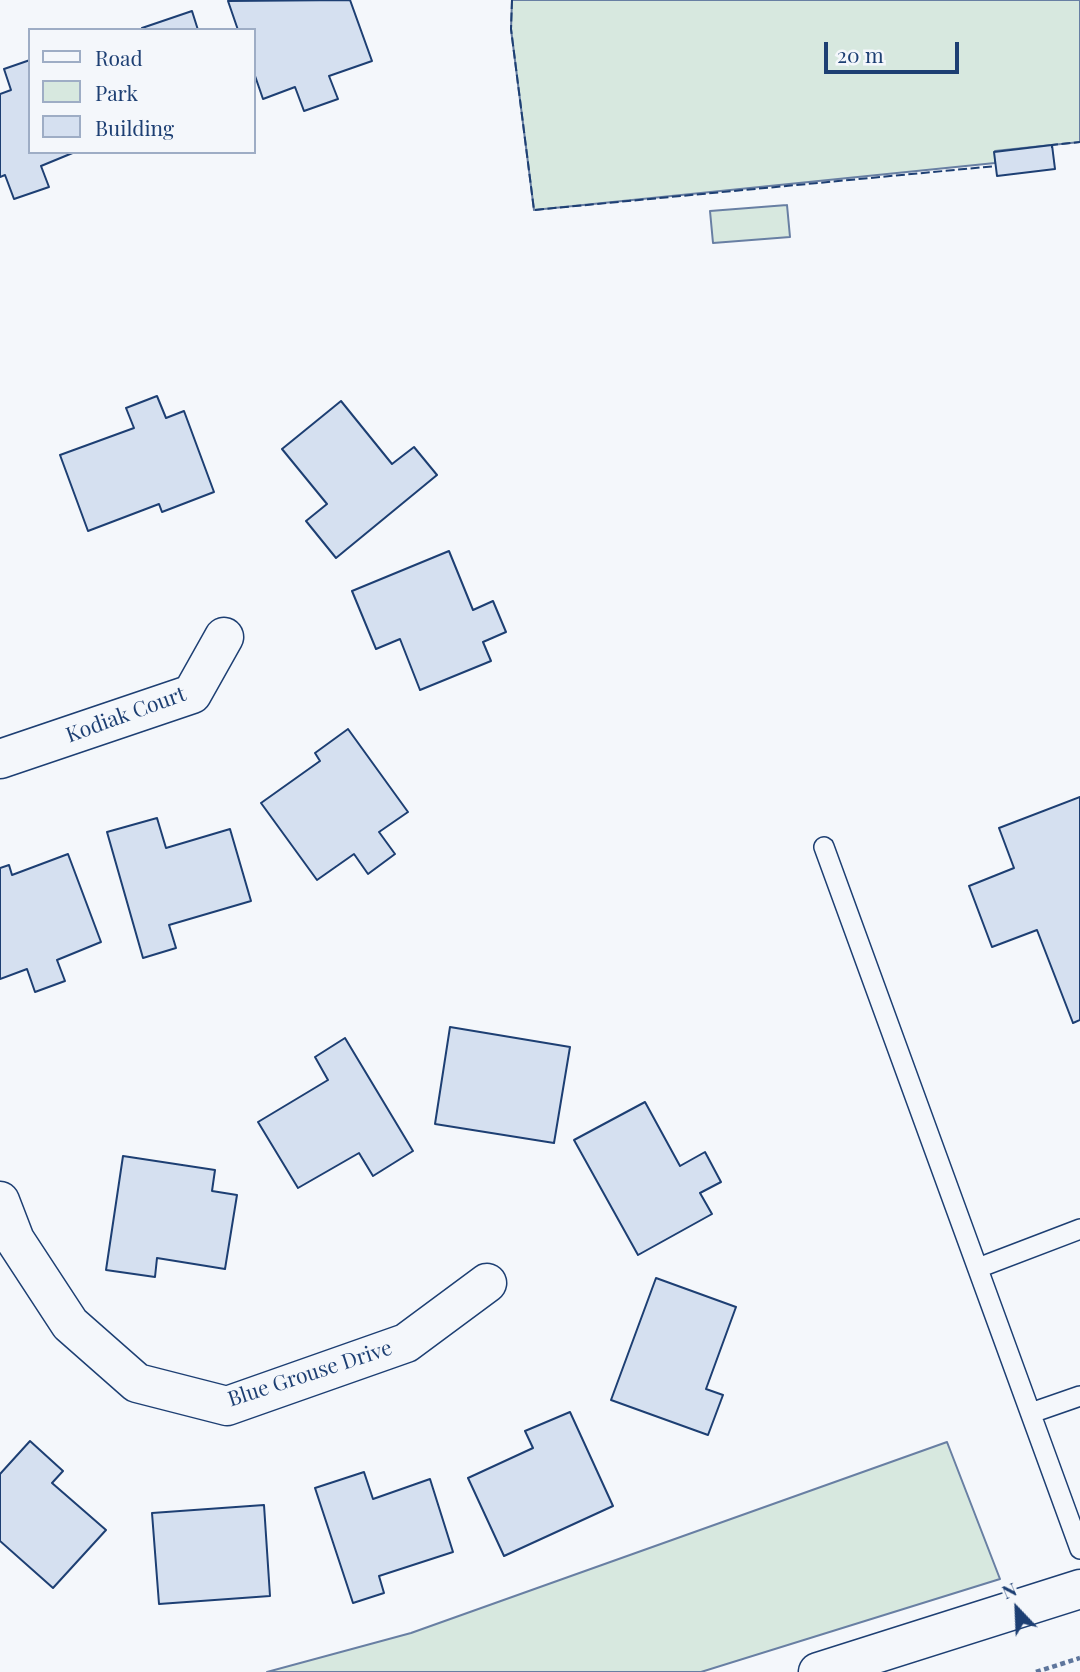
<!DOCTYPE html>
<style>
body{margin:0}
#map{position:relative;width:1080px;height:1672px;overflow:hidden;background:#f4f7fb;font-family:"Playfair Display",serif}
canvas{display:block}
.legend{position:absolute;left:28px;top:28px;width:228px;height:126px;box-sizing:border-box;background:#f4f7fb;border:2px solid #9eadc5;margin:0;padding:9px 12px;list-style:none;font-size:21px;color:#1d3f73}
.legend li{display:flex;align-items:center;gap:14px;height:35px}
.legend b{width:35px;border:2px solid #9eadc5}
.north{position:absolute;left:982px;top:1574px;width:70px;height:70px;-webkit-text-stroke:5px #f4f7fb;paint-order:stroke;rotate:337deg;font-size:19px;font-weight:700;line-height:28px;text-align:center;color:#1d3f73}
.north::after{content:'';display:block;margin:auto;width:24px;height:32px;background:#1d3f73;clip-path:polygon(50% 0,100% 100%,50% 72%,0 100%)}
.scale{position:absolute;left:824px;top:42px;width:135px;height:32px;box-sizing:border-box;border:4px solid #1d3f73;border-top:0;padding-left:9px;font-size:21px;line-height:24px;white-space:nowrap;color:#1d3f73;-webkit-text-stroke:5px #f4f7fb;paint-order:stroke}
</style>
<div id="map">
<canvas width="1080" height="1672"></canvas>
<ul class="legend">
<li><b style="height:9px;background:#f4f7fb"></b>Road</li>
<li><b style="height:19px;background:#d7e8df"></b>Park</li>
<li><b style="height:19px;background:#d5e0f0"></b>Building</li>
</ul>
<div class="north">N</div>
<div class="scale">20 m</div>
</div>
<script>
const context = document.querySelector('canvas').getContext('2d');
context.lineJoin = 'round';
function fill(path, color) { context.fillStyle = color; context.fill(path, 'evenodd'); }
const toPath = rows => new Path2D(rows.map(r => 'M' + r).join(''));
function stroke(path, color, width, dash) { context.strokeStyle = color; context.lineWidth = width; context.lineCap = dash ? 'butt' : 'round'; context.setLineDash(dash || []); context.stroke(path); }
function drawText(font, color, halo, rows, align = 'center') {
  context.font = font + ' "Playfair Display",serif'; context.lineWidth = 5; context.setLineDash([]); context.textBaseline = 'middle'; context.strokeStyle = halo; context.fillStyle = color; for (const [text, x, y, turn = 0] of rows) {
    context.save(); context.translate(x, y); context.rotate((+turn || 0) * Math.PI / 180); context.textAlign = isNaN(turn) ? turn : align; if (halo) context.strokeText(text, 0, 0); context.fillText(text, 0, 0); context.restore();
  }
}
const green = toPath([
 [512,0,1080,0,1080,142,995,151,995,163,534,210,511,29,512,0],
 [787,205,790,237,713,243,710,211,787,205],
 [947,1442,1000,1579,701,1672,267,1672,411,1633,947,1442]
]);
fill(green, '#d7e8df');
stroke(green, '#687fa3', 2);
const building = toPath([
 [350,0,372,61,329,76,338,99,304,111,295,87,263,99,254,73,254,30,238,30,228,1,350,0],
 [192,11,198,30,142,30,142,28,192,11],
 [30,60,30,152,75,152,41,166,49,187,14,199,5,175,0,177,0,94,11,90,4,69,30,60],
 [1052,145,1055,169,997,176,994,152,1052,145],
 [157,396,166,418,184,411,214,492,162,512,159,504,88,531,60,455,134,428,126,408,157,396],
 [341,401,392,464,414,447,437,475,336,558,306,521,327,504,282,449,341,401],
 [449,551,473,610,493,601,506,632,483,642,491,661,420,690,400,639,376,649,352,591,449,551],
 [348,729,408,812,379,832,395,854,368,874,354,854,317,880,261,803,320,761,315,753,348,729],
 [1080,797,1080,1020,1073,1023,1037,930,992,947,969,886,1014,868,999,828,1080,797],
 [157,818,166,848,230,829,251,901,169,925,176,948,143,958,107,832,157,818],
 [68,854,101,942,57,960,65,981,35,992,27,969,0,979,0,868,9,865,12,875,68,854],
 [450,1027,570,1047,554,1143,435,1124,450,1027],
 [345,1038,413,1151,373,1176,359,1153,298,1188,258,1122,328,1080,315,1057,345,1038],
 [645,1102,680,1166,705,1152,721,1182,700,1193,712,1214,638,1255,574,1140,645,1102],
 [123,1156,215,1170,212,1191,237,1195,225,1269,157,1258,155,1277,106,1270,123,1156],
 [656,1278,736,1307,706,1389,723,1395,708,1435,611,1400,656,1278],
 [570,1412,613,1506,504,1556,468,1478,533,1448,525,1431,570,1412],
 [30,1441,63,1471,52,1483,106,1530,53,1588,0,1541,0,1474,30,1441],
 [364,1472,373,1499,430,1479,453,1552,379,1576,384,1593,353,1603,315,1488,364,1472],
 [264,1505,270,1596,159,1604,152,1513,264,1505]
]);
fill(building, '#d5e0f0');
stroke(building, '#1d3f73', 2);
const service = toPath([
 [824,847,1080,1549],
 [978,1268,1080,1229],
 [1031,1413,1080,1396]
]);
const minor = toPath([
 [0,759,192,694,224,637],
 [0,1201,15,1240,70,1324,137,1383,227,1406,406,1343,487,1283]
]);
const tertiary = toPath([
 [818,1672,1080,1589]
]);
stroke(service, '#1d3f73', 22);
stroke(minor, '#1d3f73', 41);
stroke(tertiary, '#1d3f73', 41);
stroke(toPath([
 [1036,1672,1080,1658]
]), '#5e769c', 4.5, [5, 3.5]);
stroke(service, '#f4f7fb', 19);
stroke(minor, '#f4f7fb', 38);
stroke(tertiary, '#f4f7fb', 38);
stroke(toPath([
 [512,0,511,29,534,210,996,166],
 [1052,148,1052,145,1080,142]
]), '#1d3f73', 2, [9, 3.5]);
drawText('21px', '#1d3f73', '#f4f7fb', [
 ["Kodiak Court",126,715,-20],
 ["Blue Grouse Drive",310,1374,-18]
]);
</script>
